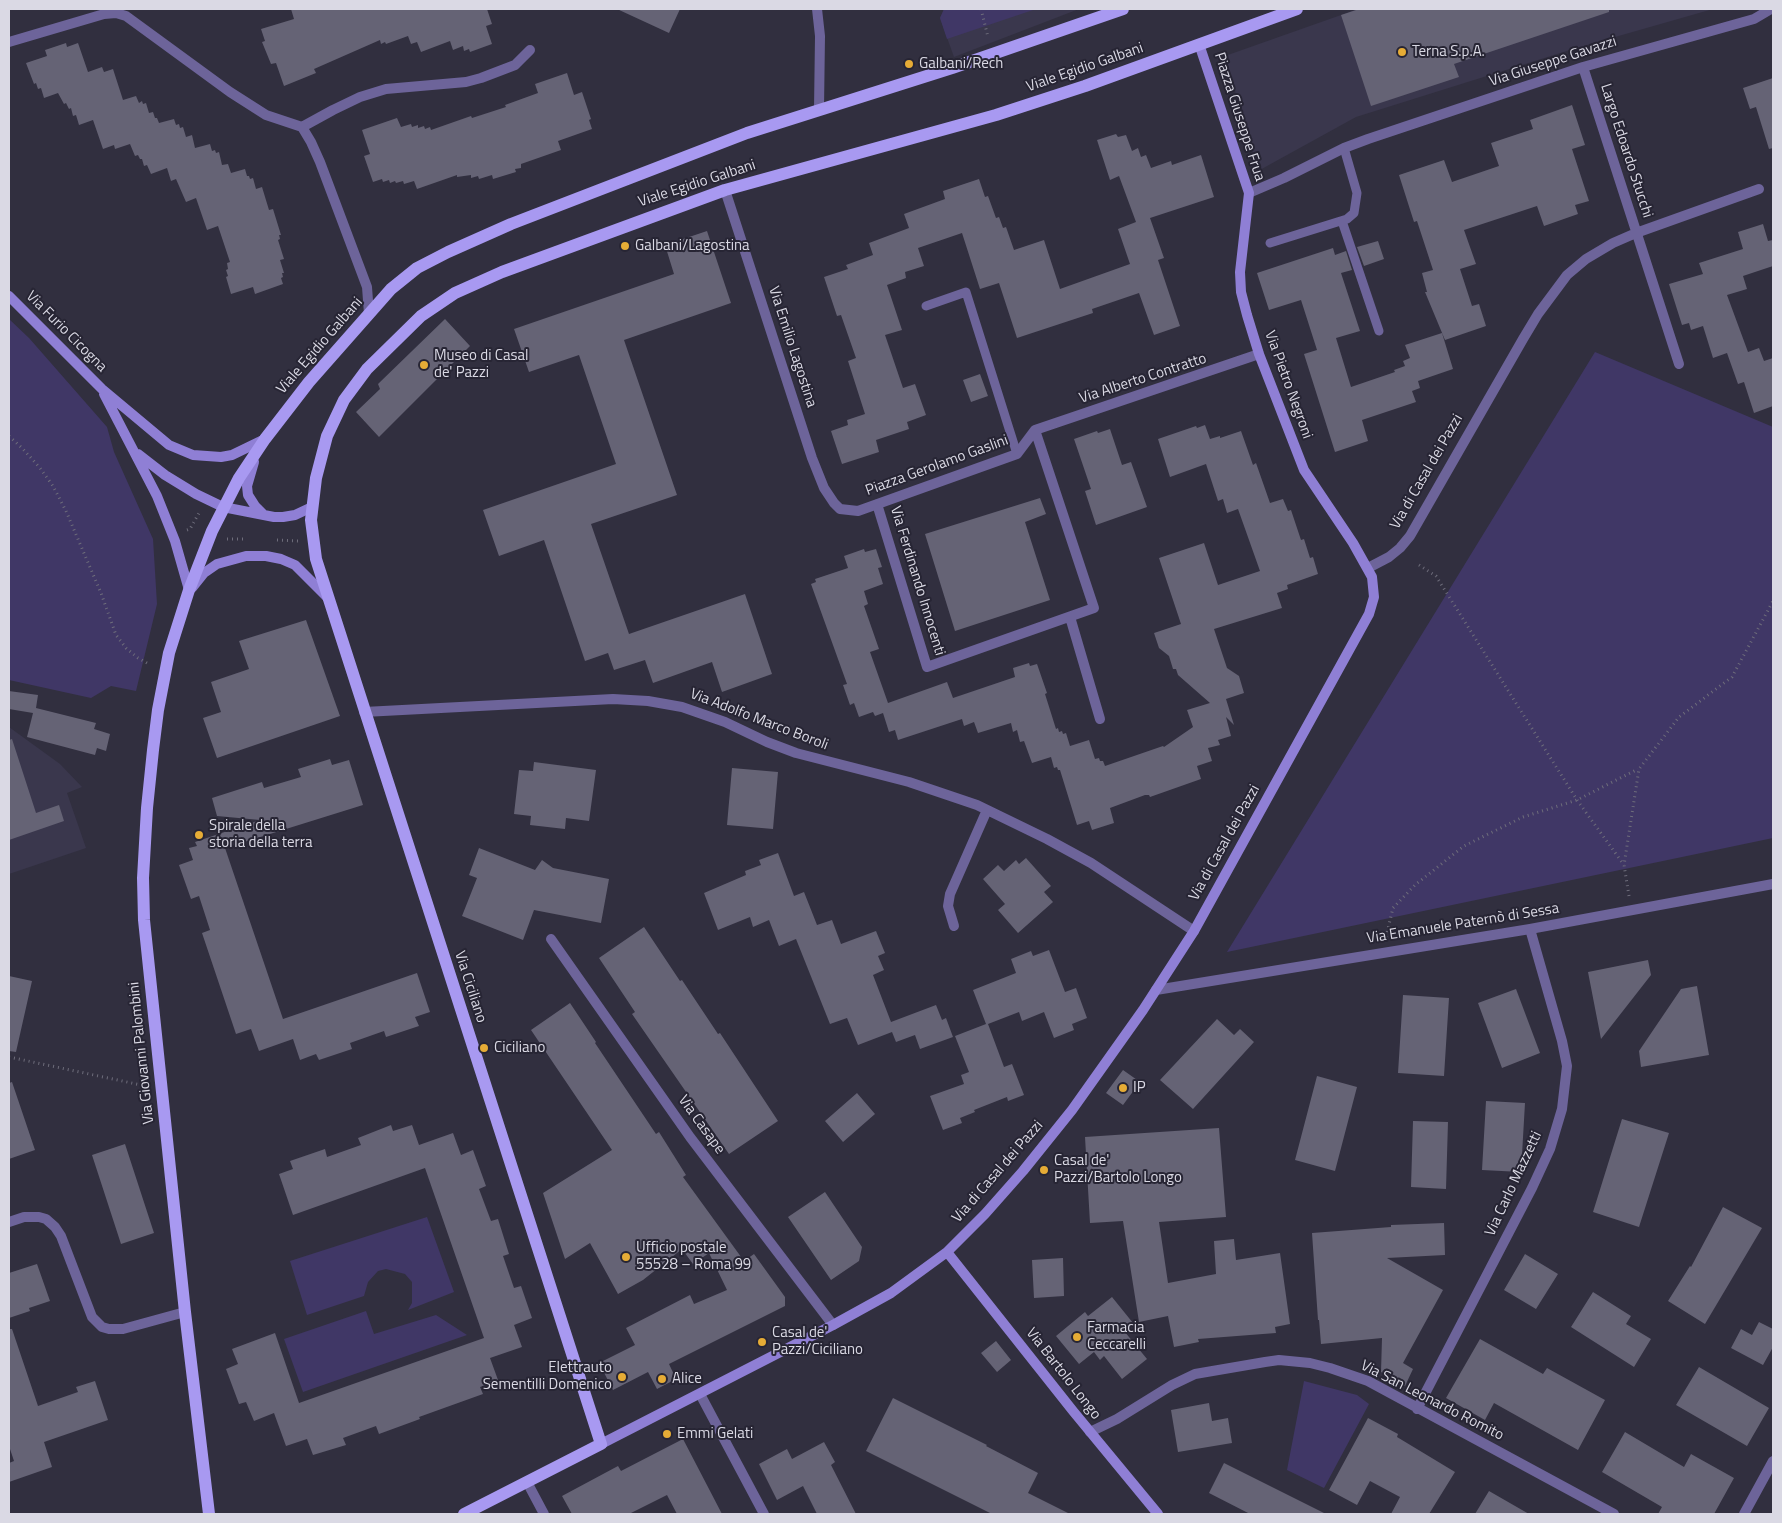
<!DOCTYPE html>
<meta charset="utf-8">
<style>
body{margin:0}
#map{position:relative;width:1782px;height:1523px;overflow:hidden;background:#312f3f;font-family:"Titillium Web",sans-serif}
canvas{display:block}
.frame{position:absolute;inset:0;border:10px solid #dad9e4;pointer-events:none}
</style>
<div id="map">
<canvas width="1782" height="1523"></canvas>
<div class="frame"></div>
</div>
<script>
const context = document.querySelector('canvas').getContext('2d');
context.lineJoin = 'round';
function fill(path, color) { context.fillStyle = color; context.fill(path, 'evenodd'); }
const toPath = rows => new Path2D(rows.map(r => 'M' + r).join(''));
function stroke(path, color, width, dash) { context.strokeStyle = color; context.lineWidth = width; context.lineCap = dash ? 'butt' : 'round'; context.setLineDash(dash || []); context.stroke(path); }
function drawText(font, color, halo, rows, align = 'center') {
  context.font = font + ' "Titillium Web",sans-serif'; context.lineWidth = 4; context.setLineDash([]); context.textBaseline = 'middle'; context.strokeStyle = halo; context.fillStyle = color; for (const [text, x, y, turn = 0] of rows) {
    context.save(); context.translate(x, y); context.rotate((+turn || 0) * Math.PI / 180); context.textAlign = isNaN(turn) ? turn : align; if (halo) context.strokeText(text, 0, 0); context.fillText(text, 0, 0); context.restore();
  }
}
fill(toPath([
 [944,9,1079,9,954,57,940,18],
 [1358,9,1713,9,1573,49,1356,117,1258,171,1225,56],
 [9,727,60,764,82,787,67,793,86,848,9,874]
]), '#3a374d');
fill(toPath([
 [944,9,1036,9,947,39,940,18],
 [9,319,29,338,107,427,114,452,153,539,157,604,136,691,111,686,91,698,9,680],
 [1595,352,1773,427,1773,838,1227,952],
 [427,1217,454,1292,408,1310,412,1303,412,1282,405,1274,386,1269,378,1271,368,1282,364,1296,307,1315,290,1261],
 [366,1311,374,1334,436,1315,467,1335,303,1392,284,1339],
 [1304,1381,1357,1395,1369,1404,1324,1488,1287,1470]
]), '#403766');
fill(toPath([
 [291,9,487,9,492,24,486,26,492,44,470,52,469,49,464,51,463,46,453,50,450,41,421,52,417,42,411,44,408,36,386,44,385,42,381,44,380,40,314,69,316,73,284,86,276,63,271,64,262,42,265,41,261,29,294,19],
 [617,9,680,9,669,33],
 [1359,9,1609,9,1609,12,1454,64,1459,77,1371,106,1341,15],
 [66,43,67,47,78,43,88,72,102,67,104,72,113,69,123,100,136,96,139,103,142,101,143,104,146,103,149,113,153,112,155,118,157,118,159,123,174,119,176,125,179,124,180,128,183,127,186,137,192,135,195,148,210,144,212,151,215,150,216,153,219,152,222,165,228,164,231,173,245,169,247,176,249,176,250,179,253,178,256,189,262,187,269,210,273,209,281,235,279,235,280,239,278,240,284,259,280,260,284,273,282,273,283,277,281,278,283,284,255,294,253,287,231,294,226,277,228,276,226,270,228,269,227,263,230,262,218,226,207,230,196,198,186,202,176,179,171,181,167,168,151,174,147,165,144,166,142,159,140,159,138,155,135,156,130,144,115,149,114,145,103,149,93,120,79,125,76,115,73,116,71,108,69,109,66,103,64,104,58,93,44,98,41,88,38,89,36,83,34,84,26,63,47,56,45,50],
 [567,73,574,95,582,92,591,119,589,120,592,129,558,141,561,150,521,164,521,168,515,169,516,172,493,179,492,175,479,179,478,176,471,178,471,175,457,177,457,175,417,189,414,181,404,184,403,181,396,183,395,181,390,183,389,180,383,182,382,179,373,182,364,156,370,154,362,130,397,118,401,127,411,124,412,127,418,125,418,128,424,126,425,129,430,127,431,130,471,116,472,118,506,107,505,105,538,93,535,84],
 [1773,78,1773,148,1769,149,1756,107,1750,109,1743,88],
 [1572,105,1585,145,1572,149,1589,201,1575,205,1578,214,1544,226,1537,206,1464,230,1476,264,1460,269,1472,306,1479,304,1486,326,1445,340,1425,292,1427,292,1422,273,1433,270,1417,221,1414,222,1399,175,1444,160,1452,182,1499,166,1491,143,1533,129,1530,120],
 [1116,134,1118,137,1126,135,1132,151,1138,148,1141,157,1146,155,1151,168,1171,161,1172,165,1201,155,1214,197,1150,218,1164,258,1158,260,1180,326,1154,335,1139,293,1092,309,1093,313,1017,338,999,283,980,289,962,233,918,248,924,266,905,272,906,278,887,285,902,330,885,335,903,388,915,384,926,415,907,422,909,429,876,440,879,452,842,464,831,431,848,425,847,420,865,414,848,361,856,358,841,315,837,316,824,277,848,269,846,265,873,255,869,243,909,228,904,214,945,199,943,191,979,179,985,197,988,196,996,218,999,217,1003,228,1006,227,1014,250,1044,240,1060,289,1130,264,1118,229,1136,222,1119,176,1110,180,1097,140],
 [1763,224,1768,241,1773,240,1773,266,1743,276,1747,289,1727,295,1748,352,1759,348,1764,361,1773,358,1773,406,1754,413,1744,382,1738,384,1727,353,1713,358,1703,326,1691,330,1689,323,1682,325,1669,284,1703,274,1699,263,1743,249,1738,232],
 [707,231,731,303,624,340,677,495,591,524,629,634,745,594,772,674,722,692,712,662,653,683,645,660,614,670,608,653,585,661,544,540,499,556,483,510,616,464,579,355,529,372,514,329,674,274,665,245],
 [1378,241,1384,259,1364,266,1357,247],
 [1333,248,1335,255,1346,251,1352,270,1341,273,1360,331,1336,338,1351,387,1395,372,1394,370,1405,366,1403,361,1410,358,1405,345,1442,333,1453,369,1418,381,1420,388,1412,391,1416,402,1362,420,1368,441,1335,452,1304,354,1317,350,1301,300,1269,310,1257,273],
 [445,319,470,346,379,437,356,412,380,389,378,384],
 [980,374,988,396,971,402,963,380],
 [1205,425,1210,439,1220,436,1220,438,1241,431,1253,465,1256,463,1270,503,1283,499,1288,511,1291,510,1301,540,1304,539,1310,558,1313,557,1318,574,1287,585,1288,589,1277,593,1282,608,1214,629,1227,668,1239,676,1244,693,1226,699,1234,725,1226,717,1231,736,1218,740,1220,745,1208,748,1212,761,1197,766,1201,779,1150,797,1149,795,1145,795,1110,808,1114,823,1092,830,1089,821,1077,825,1060,770,1058,770,1057,767,1054,768,1051,757,1032,763,1024,741,1020,742,1017,730,1013,732,1011,723,978,733,974,722,964,726,962,719,898,740,895,730,889,732,883,713,875,716,873,712,859,717,854,703,850,705,843,685,847,684,811,584,816,582,815,579,848,568,844,556,864,549,865,552,876,549,882,567,878,568,883,584,864,591,868,604,864,606,879,649,870,652,888,703,947,682,953,698,1015,677,1013,668,1029,663,1030,666,1037,664,1047,693,1045,694,1056,729,1058,728,1059,732,1062,731,1063,734,1066,733,1070,746,1089,740,1095,759,1099,758,1100,761,1103,761,1105,766,1163,746,1164,747,1193,727,1187,710,1210,703,1178,675,1176,669,1173,669,1169,656,1159,648,1154,633,1181,624,1159,558,1204,543,1218,585,1260,571,1238,509,1227,513,1223,499,1218,501,1206,464,1170,477,1158,439,1196,426,1197,428],
 [1110,429,1122,465,1131,462,1147,507,1096,525,1085,491,1091,489,1074,439,1097,431,1098,433],
 [1040,498,1046,514,1025,522,1050,600,955,631,925,534],
 [306,620,340,716,217,758,203,718,221,712,211,682,249,669,239,641],
 [9,691,38,695,36,708,96,723,94,729,110,734,106,751,97,748,95,755,27,737,33,713,9,709],
 [12,739,36,813,59,805,64,821,9,840,9,740],
 [330,759,332,765,349,760,363,805,225,848,283,1019,417,973,430,1012,415,1017,419,1026,386,1037,384,1031,350,1043,352,1049,319,1060,316,1054,300,1060,293,1039,259,1051,251,1029,236,1034,202,933,210,930,199,896,191,899,179,865,193,860,189,848,197,846,195,842,260,820,217,816,212,798,262,782,264,788,301,777,298,769],
 [534,762,596,770,589,821,566,818,565,829,530,825,531,816,514,814,519,770,533,771],
 [732,768,778,772,773,829,727,825],
 [479,848,535,870,542,860,553,868,609,879,601,923,534,910,523,940,462,916,477,878,469,875],
 [778,853,794,896,804,892,817,925,832,920,841,944,876,931,885,953,878,956,884,970,873,975,891,1022,936,1005,942,1020,946,1018,953,1037,920,1049,915,1035,896,1042,892,1032,858,1045,847,1018,830,1024,796,939,779,946,769,920,753,927,750,917,718,930,704,893,746,875,745,871,761,865,759,860],
 [1026,858,1051,886,1044,892,1053,902,1018,933,998,910,1005,904,983,879,998,865,1004,871,1016,860,1019,864],
 [644,927,680,981,682,980,718,1034,720,1033,778,1121,729,1154,632,1014,635,1012,599,958],
 [1049,950,1065,992,1076,988,1087,1018,1072,1024,1074,1030,1054,1038,1044,1012,1022,1021,1019,1012,988,1024,1004,1067,1012,1064,1024,1095,1008,1101,1007,1097,974,1110,975,1112,960,1118,962,1123,943,1130,930,1096,964,1084,961,1075,969,1072,955,1036,986,1024,973,990,1016,973,1011,959,1031,951,1033,956],
 [1648,960,1651,975,1601,1039,1588,972],
 [9,976,32,981,16,1052,9,1051],
 [1697,986,1709,1055,1641,1067,1639,1051,1681,989],
 [1516,989,1540,1053,1502,1068,1478,1003],
 [1403,995,1449,998,1444,1076,1398,1073],
 [570,1003,596,1042,595,1043,656,1134,659,1132,686,1175,683,1177,744,1261,754,1254,785,1297,785,1306,669,1364,676,1379,657,1389,648,1372,613,1390,599,1363,635,1345,626,1328,690,1295,694,1304,727,1290,709,1253,693,1264,682,1249,643,1280,618,1294,590,1243,565,1259,543,1193,612,1150,531,1030],
 [1217,1019,1234,1035,1240,1029,1254,1042,1193,1109,1160,1080],
 [1123,1070,1140,1082,1123,1105,1106,1093],
 [1317,1076,1357,1087,1335,1171,1295,1160],
 [12,1082,35,1150,9,1159,9,1083],
 [857,1093,875,1114,843,1142,825,1121],
 [1486,1101,1525,1103,1521,1172,1482,1170],
 [1622,1119,1669,1133,1639,1227,1593,1212],
 [1413,1121,1448,1122,1446,1189,1411,1187],
 [391,1125,393,1131,412,1125,419,1145,453,1133,461,1155,473,1150,486,1186,479,1189,491,1221,498,1219,509,1254,503,1256,514,1288,521,1286,532,1318,514,1325,522,1347,490,1358,498,1380,480,1387,483,1394,419,1417,420,1419,379,1434,376,1426,343,1438,346,1445,313,1455,307,1439,286,1446,274,1413,254,1421,246,1402,239,1404,226,1369,238,1364,232,1349,275,1333,299,1403,484,1338,425,1168,293,1215,279,1174,293,1169,290,1161,325,1149,327,1157,361,1145,358,1138],
 [1219,1128,1226,1217,1159,1222,1168,1283,1216,1274,1214,1241,1234,1239,1236,1260,1280,1253,1290,1324,1275,1327,1276,1333,1198,1339,1199,1342,1174,1347,1168,1316,1139,1322,1123,1221,1090,1223,1085,1137],
 [125,1144,154,1233,121,1244,92,1155],
 [825,1192,862,1247,859,1261,831,1280,788,1217],
 [1723,1207,1762,1228,1705,1324,1668,1301,1690,1266,1691,1267],
 [1444,1223,1445,1255,1387,1258,1443,1290,1403,1363,1413,1369,1405,1386,1381,1372,1382,1338,1321,1344,1319,1320,1318,1320,1312,1233,1391,1227,1391,1225],
 [1525,1254,1558,1274,1536,1309,1504,1290],
 [1063,1258,1064,1296,1034,1298,1032,1260],
 [37,1264,50,1301,29,1308,30,1311,9,1318,9,1273],
 [1593,1292,1631,1316,1626,1324,1651,1339,1634,1367,1571,1327],
 [1112,1297,1133,1323,1120,1326,1147,1359,1122,1379,1104,1356,1100,1360,1094,1352,1079,1364,1056,1336,1085,1312,1088,1316],
 [1759,1322,1773,1329,1773,1347,1763,1365,1731,1348,1741,1329,1752,1335],
 [9,1329,12,1329,38,1406,78,1392,76,1387,95,1381,108,1420,44,1442,52,1467,9,1482,9,1463,14,1461,9,1446],
 [1480,1339,1543,1374,1547,1368,1605,1400,1578,1450,1494,1403,1485,1420,1446,1398],
 [996,1341,1011,1360,997,1372,981,1353],
 [1699,1367,1769,1408,1747,1446,1676,1405],
 [893,1398,987,1445,986,1446,1038,1473,1028,1493,1070,1514,992,1514,866,1451],
 [1209,1403,1212,1421,1228,1418,1232,1443,1178,1452,1171,1410],
 [1368,1418,1398,1434,1397,1437,1455,1472,1429,1514,1391,1514,1400,1497,1370,1481,1357,1505,1329,1490],
 [1625,1432,1684,1467,1691,1454,1734,1478,1714,1514,1658,1514,1662,1507,1602,1472],
 [683,1439,722,1514,677,1514,667,1495,629,1514,572,1514,562,1496,618,1466,621,1471],
 [824,1442,835,1462,831,1465,856,1514,817,1514,803,1486,777,1500,759,1464,787,1449,792,1459],
 [1224,1463,1326,1514,1250,1514,1209,1493],
 [1489,1491,1529,1514,1475,1514]
]), '#656375');
stroke(toPath([
 [981,9,988,37],
 [9,436,23,449,40,468,53,486,66,511,101,593,116,635,126,648,138,658,147,663],
 [187,530,190,529,199,513],
 [227,539,243,539],
 [277,540,298,541],
 [1419,565,1436,576,1577,800,1624,865],
 [1629,896,1624,865,1639,769,1679,717,1732,677,1773,601],
 [1386,937,1393,908,1415,885,1464,846,1523,817,1577,800,1638,769],
 [9,1057,141,1085]
]), '#6e6d7b', 3, [1, 4]);
stroke(toPath([
 [1342,221,1379,331],
 [1270,243,1347,219,1354,213,1357,193,1344,148],
 [926,306,966,292,1017,454]
]), '#6d649a', 9);
stroke(toPath([
 [817,9,820,36,819,109],
 [9,42,104,14,116,13,126,16,230,92,266,115,302,127,333,110,360,97,386,89,466,82,481,78,515,65,530,50],
 [1583,67,1679,364],
 [302,127,311,142,320,162,367,287,369,314],
 [725,190,812,458,824,488,834,503,840,509,858,511,1017,454,1035,430],
 [1249,193,1284,178,1344,148,1368,139,1583,67,1754,19,1771,9],
 [1035,430,1259,354],
 [877,504,927,667,1094,608,1035,430],
 [1368,568,1389,557,1400,548,1410,536,1523,339,1538,314,1567,275,1586,259,1613,243,1636,233,1759,189],
 [1070,617,1100,719],
 [364,712,613,699,648,701,682,707,725,722,767,742,796,753,909,782,977,805,1047,839,1091,863,1194,931],
 [954,926,948,906,950,894,987,810],
 [551,939,690,1137,833,1325],
 [1156,990,1530,929,1773,884],
 [9,1222,24,1217,39,1217,46,1219,55,1227,61,1236,92,1317,102,1327,109,1329,123,1329,185,1312],
 [700,1394,764,1514],
 [1417,1409,1532,1188,1550,1149,1562,1109,1567,1066,1562,1041,1530,929],
 [1090,1432,1117,1419,1172,1385,1195,1374,1265,1362,1279,1360,1310,1363,1330,1368,1368,1381,1614,1514],
 [527,1482,544,1514],
 [1744,1514,1773,1461]
]), '#6d649a', 10);
stroke(toPath([
 [9,296,102,389,169,445,193,455,221,457,232,455,265,439],
 [104,394,157,496,175,541,189,590],
 [138,454,165,475,196,494,223,507,274,517,283,517,295,515,312,507],
 [254,462,247,486,248,495,255,506,264,515],
 [192,588,204,573,217,564,246,556,266,556,281,559,295,565,327,597],
 [947,1252,1073,1411,1158,1514],
 [601,1444,833,1325,891,1293,947,1252,985,1214,1023,1171,1072,1110,1143,1010,1194,931,1369,614,1374,597,1372,577,1353,543,1304,470,1259,354,1247,315,1241,292,1240,272,1249,193,1199,44]
]), '#8f7fd5', 10);
stroke(toPath([
 [209,1514,185,1312,144,920,143,878,147,808,153,750,158,710,169,653,189,590,212,531,239,478,265,439,309,382,391,289,417,268,448,252,511,224,747,133,952,68,1123,9],
 [464,1514,601,1444,316,559,311,520,316,478,327,436,344,400,367,369,421,316,455,293,502,272,725,190,996,115,1085,86,1297,9]
]), '#a899f1', 12);
for (const [x, y, r, color] of [
 [1402,52,5,"#e6ac36"],
 [909,64,5,"#e6ac36"],
 [625,246,5,"#e6ac36"],
 [424,365,5,"#e6ac36"],
 [199,835,5,"#e6ac36"],
 [484,1048,5,"#e6ac36"],
 [1123,1088,5,"#e6ac36"],
 [1044,1170,5,"#e6ac36"],
 [626,1257,5,"#e6ac36"],
 [1077,1337,5,"#e6ac36"],
 [762,1342,5,"#e6ac36"],
 [622,1377,5,"#e6ac36"],
 [662,1379,5,"#e6ac36"],
 [667,1434,5,"#e6ac36"]
]) { const dot = new Path2D(); dot.arc(x, y, r, 0, 2 * Math.PI); context.fillStyle = color; context.fill(dot); stroke(dot, '#272534', 2); }
drawText('15px', '#dad9e4', '#272534', [
 ["Terna S.p.A.",1412,52],
 ["Galbani/Rech",919,64],
 ["Galbani/Lagostina",635,246],
 ["Museo di Casal",434,356],
 ["de' Pazzi",434,373],
 ["Spirale della",209,826],
 ["storia della terra",209,843],
 ["Ciciliano",494,1048],
 ["IP",1133,1088],
 ["Casal de'",1054,1161],
 ["Pazzi/Bartolo Longo",1054,1178],
 ["Ufficio postale",636,1248],
 ["55528 – Roma 99",636,1265],
 ["Farmacia",1087,1328],
 ["Ceccarelli",1087,1345],
 ["Casal de'",772,1333],
 ["Pazzi/Ciciliano",772,1350],
 ["Elettrauto",612,1368,"right"],
 ["Sementilli Domenico",612,1385,"right"],
 ["Alice",672,1379],
 ["Emmi Gelati",677,1434]
], 'left');
drawText('15px', '#dad9e4', '#272534', [
 ["Via Giuseppe Gavazzi",1553,62,-18],
 ["Viale Egidio Galbani",1085,68,-19],
 ["Piazza Giuseppe Frua",1239,117,72],
 ["Largo Edoardo Stucchi",1626,151,72],
 ["Viale Egidio Galbani",697,184,-18],
 ["Via Furio Cicogna",66,332,45],
 ["Viale Egidio Galbani",320,346,-49],
 ["Via Emilio Lagostina",792,347,72],
 ["Via Alberto Contratto",1143,379,-18],
 ["Via Pietro Negroni",1288,385,70],
 ["Piazza Gerolamo Gaslini",937,466,-20],
 ["Via di Casal dei Pazzi",1427,472,-60],
 ["Via Ferdinando Innocenti",917,581,73],
 ["Via Adolfo Marco Boroli",759,720,21],
 ["Via di Casal dei Pazzi",1225,843,-61],
 ["Via Emanuele Paternò di Sessa",1463,924,-9],
 ["Via Ciciliano",470,987,72],
 ["Via Giovanni Palombini",142,1053,-96],
 ["Via Casape",701,1125,54],
 ["Via di Casal dei Pazzi",998,1172,-49],
 ["Via Carlo Mazzetti",1514,1184,-65],
 ["Via Bartolo Longo",1063,1374,52],
 ["Via San Leonardo Romito",1432,1401,27]
]);
</script>
